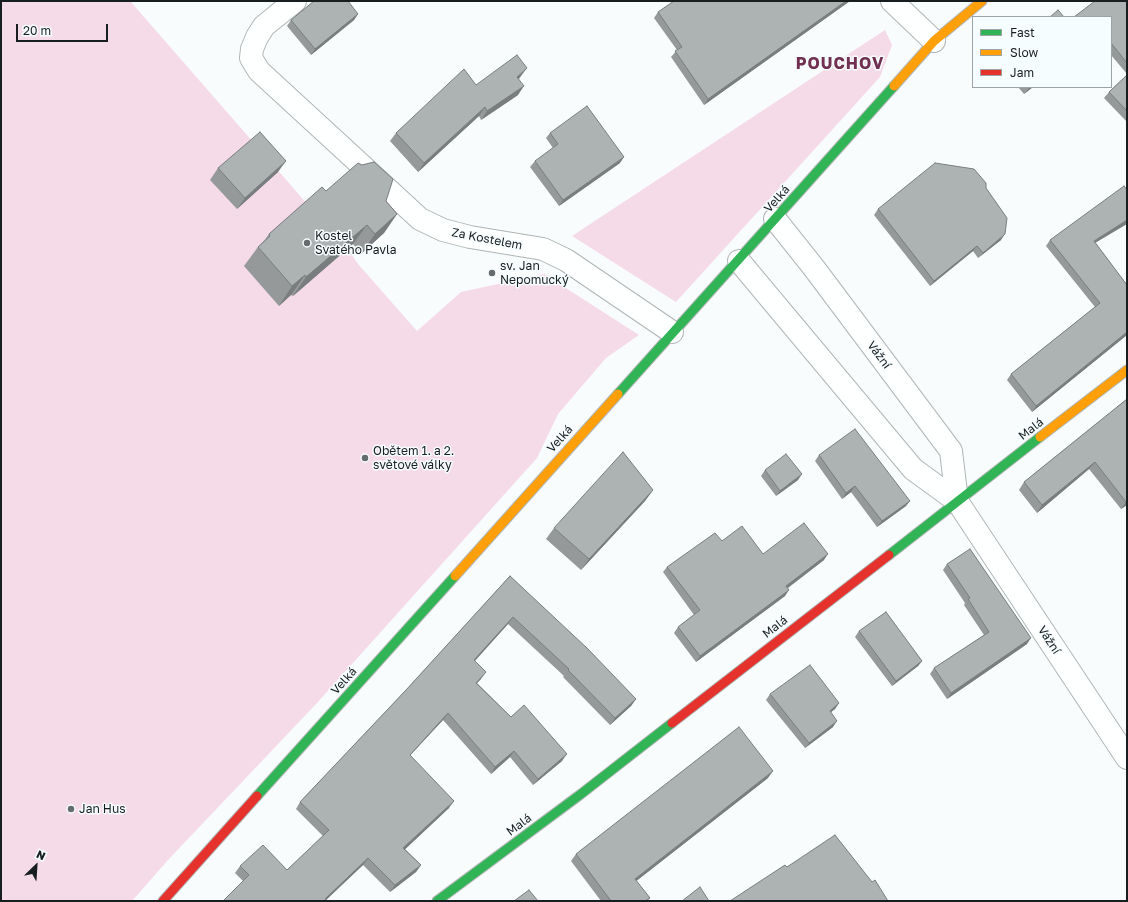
<!DOCTYPE html>
<meta charset="utf-8">
<style>
body{margin:0}
#map{position:relative;width:1128px;height:902px;overflow:hidden;background:#f8fcfc;font-family:"Golos Text",sans-serif}
canvas{display:block}
.frame{position:absolute;inset:0;border:2px solid #181e20;pointer-events:none}
.legend{position:absolute;left:972px;top:16px;width:140px;height:72px;box-sizing:border-box;background:#f6fdfe;border:1px solid #9da4a5;margin:0;padding:5px 7px;list-style:none;font-size:12px;color:#181e20}
.legend li{display:flex;align-items:center;gap:8px;height:20px}
.legend b{width:20px;border:1px solid #9da4a5}
.north{position:absolute;left:16px;top:846px;width:40px;height:40px;-webkit-text-stroke:3px #f6fdfe;paint-order:stroke;rotate:25deg;font-size:11px;font-weight:700;line-height:16px;text-align:center;color:#181e20}
.north::after{content:'';display:block;margin:auto;width:14px;height:18px;background:#181e20;clip-path:polygon(50% 0,100% 100%,50% 72%,0 100%)}
.scale{position:absolute;left:16px;top:24px;width:92px;height:18px;box-sizing:border-box;border:2px solid #181e20;border-top:0;padding-left:5px;font-size:12px;line-height:14px;white-space:nowrap;color:#181e20;-webkit-text-stroke:3px #f6fdfe;paint-order:stroke}
</style>
<div id="map">
<canvas width="1128" height="902"></canvas>
<div class="frame"></div>
<ul class="legend">
<li><b style="height:5px;background:#30b455"></b>Fast</li>
<li><b style="height:5px;background:#ff9f0a"></b>Slow</li>
<li><b style="height:5px;background:#e5322d"></b>Jam</li>
</ul>
<div class="north">N</div>
<div class="scale">20 m</div>
</div>
<script>
const context = document.querySelector('canvas').getContext('2d');
context.lineJoin = 'round';
function fill(path, color) { context.fillStyle = color; context.fill(path, 'evenodd'); }
const toPath = rows => new Path2D(rows.map(r => 'M' + r).join(''));
function stroke(path, color, width, dash) { context.strokeStyle = color; context.lineWidth = width; context.lineCap = dash ? 'butt' : 'round'; context.setLineDash(dash || []); context.stroke(path); }
function drawText(font, color, halo, rows, align = 'center') {
  context.font = font + ' "Golos Text",sans-serif'; context.lineWidth = 3; context.setLineDash([]); context.textBaseline = 'middle'; context.strokeStyle = halo; context.fillStyle = color; for (const [text, x, y, turn = 0] of rows) {
    context.save(); context.translate(x, y); context.rotate((+turn || 0) * Math.PI / 180); context.textAlign = isNaN(turn) ? turn : align; if (halo) context.strokeText(text, 0, 0); context.fillText(text, 0, 0); context.restore();
  }
}
fill(toPath([
 [1,1,130,1,309,206,278,306,348,249,358,264,417,331,461,292,544,274,639,335,606,358,558,414,537,458,317,703,168,860,132,901,1,901],
 [885,30,892,45,880,77,676,302,572,236]
]), '#f5dae7');
const street = toPath([
 [295,1,264,26,257,37,252,49,251,58,259,71,420,219,443,230,470,237,543,249,566,260,672,332],
 [892,1,934,41],
 [775,219,814,268,951,451,957,501],
 [739,261,913,469,957,501,1127,758]
]);
const fast = toPath([
 [618,394,894,86],
 [889,555,1040,437],
 [257,796,455,576],
 [437,901,581,794,672,723]
]);
const slow = toPath([
 [894,86,934,41,982,1],
 [1040,437,1127,370],
 [455,576,618,394]
]);
const jam = toPath([
 [672,723,889,555],
 [163,901,257,796]
]);
stroke(street, '#b0b5b6', 24);
stroke(fast, '#b0b5b6', 11);
stroke(slow, '#b0b5b6', 11);
stroke(jam, '#b0b5b6', 11);
stroke(street, '#feffff', 22);
stroke(fast, '#30b455', 9);
stroke(slow, '#ff9f0a', 9);
stroke(jam, '#e5322d', 9);
fill(toPath([
 [850,1,704,105,671,57,677,50,654,18,658,12],
 [1127,1,1127,74,1111,55,1111,17],
 [358,14,354,20,311,55,287,26,291,20],
 [1127,75,1127,122,1104,98,1109,92],
 [521,76,519,79,518,95,481,120,479,116,418,172,390,141,396,133,476,85],
 [1018,87,1033,87,1024,94],
 [550,133,620,163,559,206,530,167,535,161,553,148,546,138],
 [218,168,278,172,237,209,210,180],
 [986,188,1001,240,978,258,973,251,930,286,874,215,878,209],
 [326,191,386,201,397,214,384,233,361,254,353,244,293,296,291,295,279,306,244,266,258,247,264,241,269,234],
 [1050,240,1095,243,1127,285,1127,335,1032,412,1007,380,1011,374,1095,307,1046,246],
 [1127,399,1127,505,1121,509,1089,469,1037,513,1019,490,1024,482],
 [819,455,906,506,877,527,851,492,842,499,815,461],
 [765,470,798,480,776,496,761,476],
 [653,490,645,501,581,570,546,539,554,528],
 [722,541,763,554,824,560,788,588,785,596,696,662,674,633,678,627,694,615,663,572,667,567],
 [947,564,1027,644,947,699,930,674,934,668,984,635,964,605,965,603,943,570],
 [510,576,636,699,631,706,610,725,563,677,564,676,508,624,475,661,481,679,477,683,511,717,562,761,533,785,510,757,491,774,443,720,410,755,449,808,405,849,421,865,416,872,390,892,363,865,326,900,243,881,235,873,240,866,287,870,323,836,296,809,300,802,406,690],
 [859,631,922,661,918,666,892,686,855,637],
 [770,694,839,703,835,709,831,712,833,727,805,748,766,700],
 [768,778,636,881,650,898,647,901,601,901,571,861,576,854]
]), '#95999a');
fill(toPath([
 [846,1,850,1,704,105,708,99],
 [358,14,354,20,311,55,315,49],
 [527,68,521,76,511,86,517,77],
 [524,86,518,95,481,120,487,111],
 [1030,87,1033,87,1024,94,1029,88],
 [485,107,479,116,418,172,424,163],
 [624,157,620,163,559,206,563,200],
 [286,161,278,172,237,209,245,198],
 [397,214,384,233,361,254,375,234],
 [1127,220,1127,224,1090,246,1094,241],
 [367,225,353,244,293,296,306,277],
 [1005,234,1001,240,978,258,983,253],
 [977,246,973,251,930,286,934,281],
 [305,275,291,295,279,306,292,286],
 [1127,332,1127,335,1032,412,1036,406],
 [1095,462,1089,469,1037,513,1042,505],
 [802,474,798,480,776,496,780,491],
 [855,486,851,492,842,499,846,493],
 [653,490,645,501,581,570,589,559],
 [910,501,906,506,877,527,882,521],
 [1127,501,1127,505,1121,509,1126,502],
 [828,554,824,560,782,592,786,586],
 [789,590,785,596,696,662,700,656],
 [513,617,508,624,469,667,474,660],
 [1031,638,1027,644,947,699,951,693],
 [922,661,918,666,892,686,896,681],
 [486,672,481,679,471,689,476,683],
 [636,699,631,706,610,725,615,718],
 [839,703,835,709,826,716,830,711],
 [448,713,443,720,405,761,410,755],
 [837,721,833,727,805,748,809,743],
 [514,751,510,757,491,774,495,767],
 [567,754,562,761,533,785,538,779],
 [773,771,768,778,630,886,635,879],
 [454,801,449,808,399,855,403,848],
 [368,858,363,865,325,901,325,899],
 [421,865,416,872,390,892,395,885]
]), '#797d7d');
const building = toPath([
 [314,1,348,1,358,14,315,49,291,20,314,1],
 [674,1,846,1,708,99,675,51,682,47,658,12,674,1],
 [1095,1,1127,1,1127,63,1111,43,1111,17,1074,17,1095,1],
 [1058,10,1064,17,1050,17,1058,10],
 [517,55,527,68,517,77,524,86,487,111,485,107,424,163,396,133,464,69,476,85,517,55],
 [1127,75,1127,111,1109,92,1127,75],
 [587,106,624,157,563,200,535,161,558,144,550,133,587,106],
 [260,132,286,161,245,198,218,168,260,132],
 [374,162,393,179,386,201,397,214,375,234,367,225,306,277,305,275,292,286,258,247,270,236,269,234,322,187,326,191,358,163,362,165,374,162],
 [935,163,974,169,986,183,986,188,1007,218,1005,234,983,253,977,246,934,281,878,209,935,163],
 [1124,186,1127,190,1127,220,1094,241,1127,285,1127,332,1036,406,1011,374,1100,303,1050,240,1124,186],
 [1127,399,1127,501,1126,502,1095,462,1042,505,1024,482,1127,399],
 [855,429,910,501,882,521,855,486,846,493,819,455,855,429],
 [623,452,653,490,589,559,554,528,623,452],
 [786,454,802,474,780,491,765,470,786,454],
 [804,523,828,554,786,586,789,590,700,656,678,627,700,610,667,567,715,533,722,541,742,526,763,554,804,523],
 [970,549,1031,638,951,693,934,668,989,632,968,599,970,598,947,564,970,549],
 [510,576,588,649,636,699,615,718,568,670,569,669,513,617,474,660,486,672,476,683,511,717,524,705,567,754,538,779,514,751,495,767,448,713,410,755,454,801,403,848,421,865,395,885,368,858,325,899,327,901,223,901,249,875,240,866,263,845,287,870,329,830,300,802,406,690,510,576],
 [886,612,922,661,896,681,859,631,886,612],
 [810,665,839,703,830,711,837,721,809,743,770,694,810,665],
 [739,727,773,771,635,879,650,898,645,901,611,901,576,854,739,727],
 [835,835,872,882,875,880,888,901,730,901,785,865,787,867,835,835],
 [700,887,709,901,682,901,700,887],
 [529,890,538,901,514,901,529,890]
]);
fill(building, '#adb2b3');
stroke(building, '#797d7d', 1);
for (const [x, y, r, color] of [
 [307,243,4,"#666c6d"],
 [492,273,4,"#666c6d"],
 [365,458,4,"#666c6d"],
 [71,809,4,"#666c6d"]
]) { const dot = new Path2D(); dot.arc(x, y, r, 0, 2 * Math.PI); context.fillStyle = color; context.fill(dot); stroke(dot, '#f6fdfe', 1.5); }
drawText('12px', '#181e20', '#f6fdfe', [
 ["Velká",777,199,-48],
 ["Za Kostelem",487,239,11],
 ["Vážní",879,355,53],
 ["Malá",1031,429,-38],
 ["Velká",560,439,-48],
 ["Malá",775,627,-38],
 ["Vážní",1049,640,57],
 ["Velká",344,681,-48],
 ["Malá",519,825,-37]
]);
drawText('12px', '#181e20', '#f6fdfe', [
 ["Kostel",315,236],
 ["Svatého Pavla",315,250],
 ["sv. Jan",500,266],
 ["Nepomucký",500,280],
 ["Obětem 1. a 2.",373,451],
 ["světové války",373,465],
 ["Jan Hus",79,809]
], 'left');
context.letterSpacing = '1px';
drawText('bold 16px', '#713051', '#f6fdfe', [
 ["POUCHOV",840,64]
]);
context.letterSpacing = '0px';
</script>
